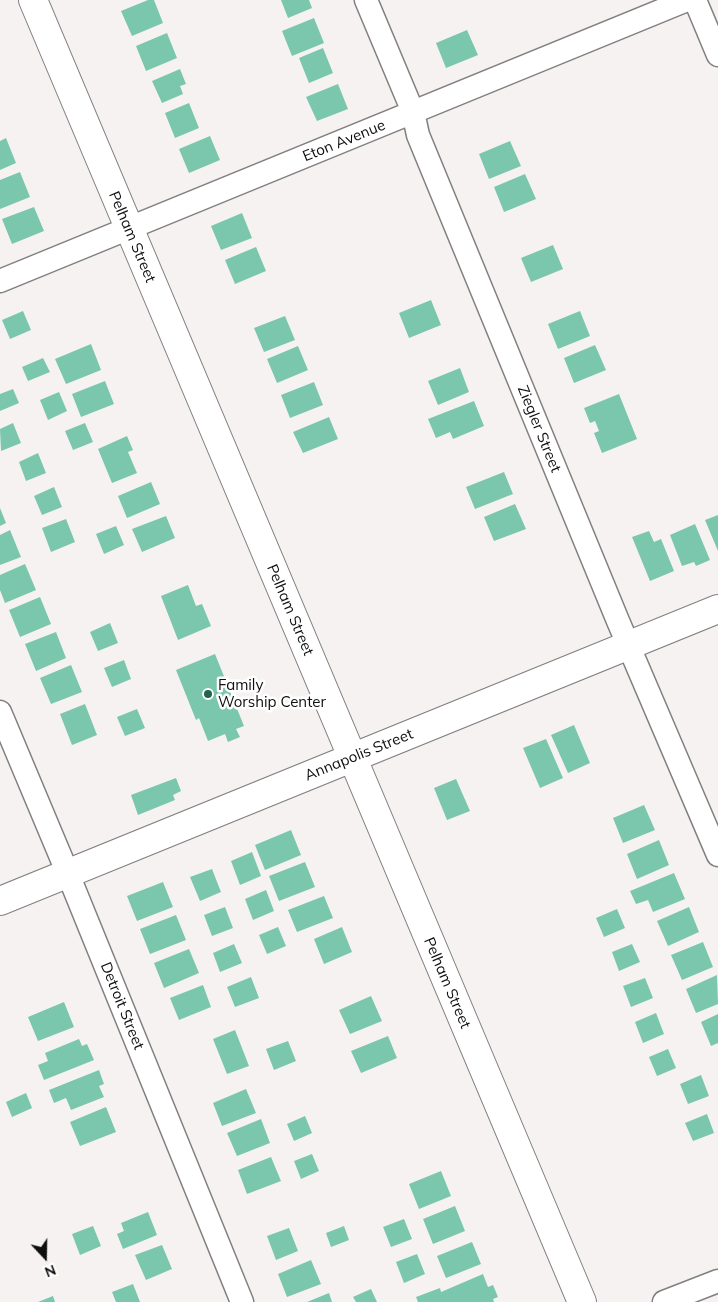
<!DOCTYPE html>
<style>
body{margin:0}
#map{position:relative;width:718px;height:1302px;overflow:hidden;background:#f6f2f2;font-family:Mulish,sans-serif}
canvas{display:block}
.north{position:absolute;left:20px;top:1232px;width:50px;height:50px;-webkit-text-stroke:4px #fff;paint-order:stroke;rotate:159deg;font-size:14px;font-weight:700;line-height:20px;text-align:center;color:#100f0f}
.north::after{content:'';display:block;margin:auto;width:18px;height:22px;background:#100f0f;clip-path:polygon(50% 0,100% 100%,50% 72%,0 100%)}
</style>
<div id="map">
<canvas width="718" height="1302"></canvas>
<div class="north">N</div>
</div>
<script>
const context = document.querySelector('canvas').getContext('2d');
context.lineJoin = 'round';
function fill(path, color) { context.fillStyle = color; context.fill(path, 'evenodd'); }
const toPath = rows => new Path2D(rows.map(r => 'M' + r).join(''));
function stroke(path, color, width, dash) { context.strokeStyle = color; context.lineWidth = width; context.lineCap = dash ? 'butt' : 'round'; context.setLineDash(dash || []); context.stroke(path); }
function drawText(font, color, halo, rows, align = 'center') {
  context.font = font + ' Mulish,sans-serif'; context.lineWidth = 5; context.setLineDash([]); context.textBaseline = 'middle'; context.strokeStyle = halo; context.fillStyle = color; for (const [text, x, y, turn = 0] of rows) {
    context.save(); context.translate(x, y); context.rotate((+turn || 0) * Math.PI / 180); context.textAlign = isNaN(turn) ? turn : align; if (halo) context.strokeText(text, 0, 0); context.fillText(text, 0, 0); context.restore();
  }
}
fill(toPath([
 [148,0,154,0,163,23,132,36,121,11],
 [281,0,309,0,312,8,288,18],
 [314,18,324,43,292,56,282,31],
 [467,30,478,55,446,68,436,43],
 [167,33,177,58,146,71,136,46],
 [323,48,333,73,309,83,299,58],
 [180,69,186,84,180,86,183,94,162,103,152,81],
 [338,84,348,109,317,121,306,97],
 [189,103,199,128,175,138,165,113],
 [210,136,220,160,189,173,179,149],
 [6,138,16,163,0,170,0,141],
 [510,141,521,166,489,179,479,154],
 [20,172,30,197,0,209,0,180],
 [525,174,536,199,504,212,494,187],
 [34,207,44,231,12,244,2,219],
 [242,213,252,238,221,250,211,226],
 [553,245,563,269,531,282,521,258],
 [256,247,266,271,235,284,225,260],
 [431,300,441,325,409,338,399,313],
 [23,311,31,330,10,339,2,320],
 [580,311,590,336,558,349,548,324],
 [285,316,295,340,264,352,254,328],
 [91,344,101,370,66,384,55,359],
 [595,345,606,370,574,383,564,358],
 [298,346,308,370,277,383,267,359],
 [43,358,50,372,28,381,22,367],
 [460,368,469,392,438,405,428,381],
 [105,381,114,404,81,417,72,394],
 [314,382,323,405,290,418,281,395],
 [13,389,19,403,0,411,0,394],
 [59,392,67,411,48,420,40,400],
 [619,394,637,439,602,453,594,433,599,431,595,421,590,423,584,408],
 [474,401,484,426,453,439,450,432,436,438,428,419],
 [329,417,338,439,303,453,293,432],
 [13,423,21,443,1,451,0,429],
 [85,423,93,442,73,450,65,431],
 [127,436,133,450,128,452,137,473,112,483,98,449],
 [38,453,46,473,26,481,19,462],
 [504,472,513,494,475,509,466,487],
 [151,482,160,504,127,518,118,496],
 [54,487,62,507,42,515,34,496],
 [515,504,526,529,494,541,484,517],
 [0,508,6,523,0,526],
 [718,515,718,551,705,520],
 [166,516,175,538,142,552,132,529],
 [66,519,75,542,51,552,42,528],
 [695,524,710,560,696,566,694,562,682,566,670,535],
 [116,526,124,545,104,554,96,534],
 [10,530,21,557,0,565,0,535],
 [649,531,654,542,661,539,674,571,650,581,632,537],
 [25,564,36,590,5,603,0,590,0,575],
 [188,585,196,606,202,604,211,626,178,640,161,596],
 [40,597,51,624,20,637,9,610],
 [110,623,118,643,98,651,90,632],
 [56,632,66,658,36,671,25,644],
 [215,654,244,726,236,729,240,737,228,742,225,734,208,741,199,718,196,720,176,670],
 [124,660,131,679,112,687,104,668],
 [71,665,82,692,51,704,40,678],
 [85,704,97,735,72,745,60,714],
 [137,709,145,728,125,736,117,717],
 [574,725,590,763,568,773,551,735],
 [546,739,563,778,540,788,523,748],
 [176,778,181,791,173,795,175,800,138,815,131,795],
 [456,779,470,811,447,820,434,788],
 [644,805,655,830,623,843,613,818],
 [291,830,301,855,265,870,255,845],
 [659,840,669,865,637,879,627,854],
 [252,852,261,876,240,885,231,861],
 [305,862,315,887,279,901,269,876],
 [212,869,221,892,200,901,190,877],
 [674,873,685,899,653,912,648,900,636,904,630,891],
 [163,882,173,907,137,921,127,896],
 [266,890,274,911,253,920,245,899],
 [324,896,333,918,297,932,288,910],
 [225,907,233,928,212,936,204,915],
 [689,907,699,932,668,946,657,921],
 [617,909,625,928,604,937,596,918],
 [176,915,186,940,150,954,140,929],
 [278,927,286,946,267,954,259,935],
 [342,927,352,952,324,964,314,939],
 [703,942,713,967,682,980,671,955],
 [234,944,242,963,220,972,213,953],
 [632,944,640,962,619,971,612,952],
 [189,949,199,973,164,988,154,963],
 [717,975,718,1004,696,1013,686,989],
 [251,977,259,998,235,1007,227,987],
 [645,978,653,998,631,1007,623,986],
 [203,985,211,1007,179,1020,170,998],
 [371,996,382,1021,350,1034,339,1010],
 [64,1002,74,1027,38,1041,28,1017],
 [656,1013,664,1034,643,1043,635,1022],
 [718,1014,718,1043,711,1046,701,1022],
 [235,1030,249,1066,227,1074,213,1039],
 [388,1036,397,1058,361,1073,351,1051],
 [79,1039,82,1046,87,1044,94,1060,44,1080,38,1065,48,1061,45,1053],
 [288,1041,296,1061,274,1070,266,1049],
 [668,1049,676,1068,657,1076,649,1057],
 [99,1070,104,1084,99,1086,104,1097,71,1110,66,1098,54,1103,49,1090],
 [701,1075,709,1096,688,1104,680,1084],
 [246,1089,256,1113,222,1126,213,1103],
 [26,1093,32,1108,12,1117,6,1102],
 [106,1107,116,1132,80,1146,70,1122],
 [707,1114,714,1133,693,1141,685,1123],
 [305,1116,312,1133,294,1141,287,1124],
 [261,1119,270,1143,237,1156,227,1133],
 [312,1154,319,1171,301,1179,294,1161],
 [271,1157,281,1181,247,1194,238,1170],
 [441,1171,451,1196,419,1209,409,1184],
 [455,1206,465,1231,433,1244,423,1219],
 [148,1212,157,1235,123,1249,117,1234,124,1231,121,1223],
 [404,1219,412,1239,391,1247,383,1227],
 [93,1226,101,1246,80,1255,72,1234],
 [344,1226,349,1240,331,1247,326,1233],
 [289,1228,298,1251,276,1260,267,1236],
 [472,1242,481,1264,446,1278,437,1256],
 [162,1245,172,1269,146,1280,135,1255],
 [417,1254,425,1274,404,1283,396,1262],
 [311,1260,321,1284,287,1297,278,1274],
 [483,1274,488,1287,493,1285,498,1297,493,1299,494,1302,418,1302,416,1297,440,1288,441,1292],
 [133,1284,140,1302,116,1302,112,1292],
 [371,1289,377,1302,356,1302,353,1297],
 [329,1293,332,1302,307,1302],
 [53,1296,55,1302,38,1302]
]), '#7ac7ae');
const minor = toPath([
 [366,0,413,112,418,135,618,621,718,855],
 [695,0,718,55],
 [0,281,687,0],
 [0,712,68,874,242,1302],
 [664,1302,718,1281]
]);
const tertiary = toPath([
 [33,0,582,1302],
 [0,901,718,609]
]);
stroke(minor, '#827f7f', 25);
stroke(tertiary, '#827f7f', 30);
stroke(minor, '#fff', 22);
stroke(tertiary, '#fff', 28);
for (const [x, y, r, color] of [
 [208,694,5,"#236351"]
]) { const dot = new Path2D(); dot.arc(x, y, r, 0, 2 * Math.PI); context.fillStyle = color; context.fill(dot); stroke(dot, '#fff', 2); }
drawText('15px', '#100f0f', '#fff', [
 ["Eton Avenue",344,141,-22],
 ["Pelham Street",132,237,67],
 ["Ziegler Street",539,429,68],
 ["Pelham Street",290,610,67],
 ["Annapolis Street",359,755,-22],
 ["Pelham Street",447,983,67],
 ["Detroit Street",122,1006,68]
]);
drawText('15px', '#100f0f', '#fff', [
 ["Family",218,685],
 ["Worship Center",218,702]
], 'left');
</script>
